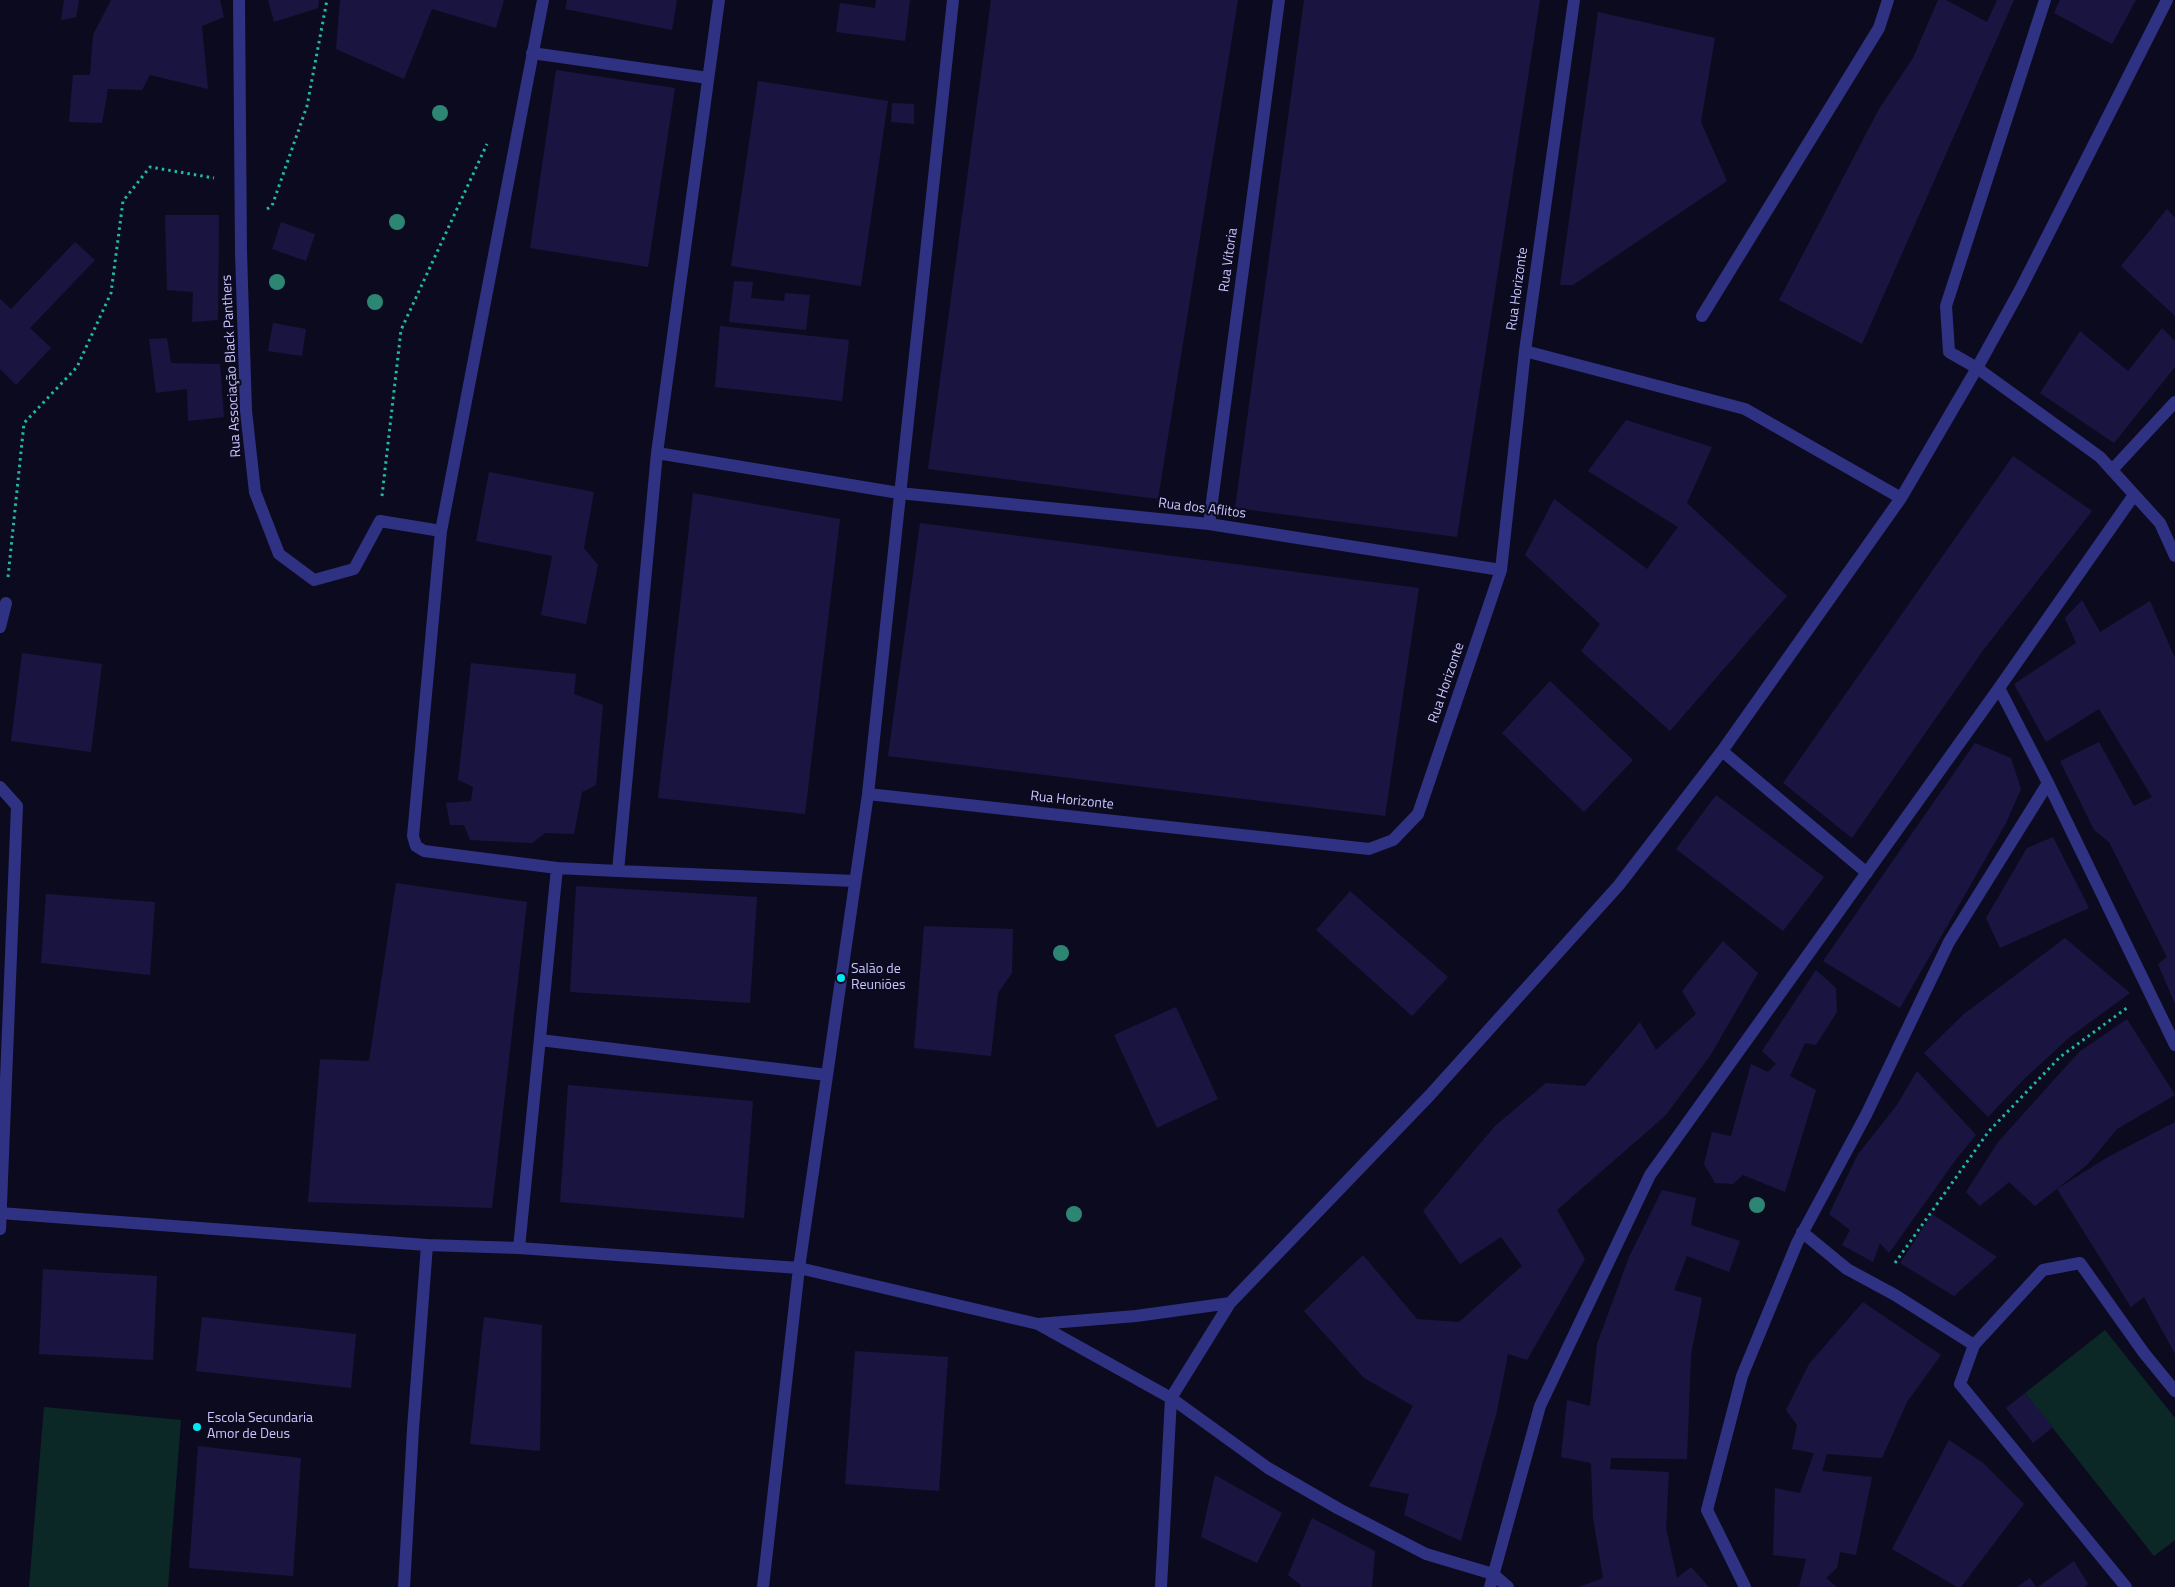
<!DOCTYPE html>
<meta charset="utf-8">
<style>
body{margin:0}
canvas{display:block;background:#0c0a1e}
</style>
<canvas width="2175" height="1587"></canvas>
<script>
const context = document.querySelector('canvas').getContext('2d');
context.lineJoin = 'round';
function fill(path, color) { context.fillStyle = color; context.fill(path, 'evenodd'); }
const toPath = rows => new Path2D(rows.map(r => 'M' + r).join(''));
function stroke(path, color, width, dash) { context.strokeStyle = color; context.lineWidth = width; context.lineCap = dash ? 'butt' : 'round'; context.setLineDash(dash || []); context.stroke(path); }
function drawText(font, color, halo, rows, align = 'center') {
  context.font = font + ' "Titillium Web",sans-serif'; context.lineWidth = 4.5; context.setLineDash([]); context.textBaseline = 'middle'; context.strokeStyle = halo; context.fillStyle = color; for (const [text, x, y, turn = 0] of rows) {
    context.save(); context.translate(x, y); context.rotate((+turn || 0) * Math.PI / 180); context.textAlign = isNaN(turn) ? turn : align; if (halo) context.strokeText(text, 0, 0); context.fillText(text, 0, 0); context.restore();
  }
}
fill(toPath([
 [2105,1330,2175,1418,2175,1540,2154,1556,2025,1393],
 [44,1407,181,1420,168,1587,29,1587]
]), '#0c2826');
fill(toPath([
 [64,0,79,0,76,17,61,20],
 [111,0,220,0,224,17,202,26,208,89,150,75,142,90,108,89,102,123,69,122,73,75,90,75,93,35],
 [268,0,319,0,318,8,274,22],
 [340,0,504,0,496,28,432,9,404,79,336,49],
 [567,0,677,0,672,30,565,9],
 [876,0,910,0,905,41,836,32,840,3,875,8],
 [991,0,1238,0,1158,499,928,469],
 [1304,0,1540,0,1457,537,1235,508],
 [1938,0,1946,0,1987,22,1997,0,2014,0,1862,344,1779,300,1879,109,1913,58],
 [2060,0,2136,0,2112,44,2054,13],
 [1598,12,1715,38,1701,122,1727,181,1573,285,1560,285],
 [556,70,675,88,648,267,530,248],
 [758,81,888,101,861,286,731,266],
 [892,103,914,104,914,124,891,122],
 [2167,209,2175,218,2175,316,2121,266],
 [165,215,219,215,218,320,192,322,193,292,167,290],
 [281,222,315,234,306,261,272,249],
 [75,242,95,260,30,328,51,348,16,385,0,369,0,299,11,309],
 [734,281,753,282,751,298,784,301,785,293,810,295,806,330,729,322],
 [273,323,306,329,302,356,268,351],
 [720,326,849,340,842,401,715,387],
 [2162,328,2175,341,2175,367,2114,443,2040,393,2080,331,2128,371],
 [167,338,171,363,220,364,224,417,188,421,187,389,156,393,149,339],
 [1626,420,1712,447,1687,503,1787,596,1670,731,1581,651,1600,624,1525,555,1554,499,1647,569,1678,527,1588,471],
 [2013,456,2092,511,1984,649,1852,838,1783,783],
 [489,472,594,492,584,548,598,565,586,624,541,615,552,556,476,541],
 [693,493,840,519,805,814,658,798],
 [920,523,1419,588,1385,816,888,756],
 [2082,600,2100,632,2150,601,2175,658,2175,1004,2158,964,2167,957,2109,842,2094,830,2060,761,2099,742,2134,806,2152,797,2099,709,2046,742,2014,684,2076,643,2065,618],
 [22,653,102,664,91,752,11,741],
 [471,663,576,674,574,694,603,705,596,785,582,792,574,834,545,833,532,843,470,840,464,825,450,825,446,803,471,801,473,787,458,780],
 [1550,681,1633,760,1584,812,1502,733],
 [1975,743,2011,758,2021,789,2006,823,1900,1008,1823,961],
 [1716,795,1824,877,1783,931,1676,849],
 [2053,837,2089,908,2000,948,1986,918,2027,848],
 [396,883,527,902,492,1208,308,1202,320,1059,369,1061],
 [576,886,757,897,750,1003,570,992],
 [1350,891,1448,977,1412,1016,1316,930],
 [46,894,155,902,150,975,41,963],
 [924,926,1013,929,1012,973,998,993,991,1056,914,1048],
 [2065,938,2130,993,2071,1036,2024,1079,1988,1117,1924,1053,1964,1014],
 [1723,941,1758,973,1710,1056,1665,1116,1557,1210,1585,1259,1527,1360,1508,1354,1497,1411,1461,1541,1404,1515,1409,1494,1369,1486,1413,1406,1364,1378,1304,1311,1363,1255,1417,1319,1459,1322,1522,1266,1501,1237,1460,1264,1423,1211,1495,1126,1546,1083,1585,1086,1640,1022,1656,1050,1696,1014,1682,991],
 [1816,970,1836,988,1837,1012,1816,1045,1805,1043,1790,1076,1816,1090,1785,1192,1743,1175,1733,1184,1715,1183,1704,1164,1712,1132,1731,1136,1751,1064,1768,1072,1776,1064,1762,1051],
 [1176,1007,1218,1099,1157,1128,1114,1035],
 [2127,1019,2175,1095,2117,1129,2087,1165,2035,1206,2009,1182,1980,1206,1966,1192,1998,1142,2079,1052],
 [1917,1071,1976,1135,1957,1158,1889,1253,1880,1243,1873,1262,1842,1245,1850,1230,1829,1214,1858,1154,1897,1105],
 [568,1085,753,1101,744,1218,560,1202],
 [2175,1122,2175,1354,2144,1297,2131,1307,2057,1189,2108,1157],
 [1662,1190,1696,1198,1691,1225,1740,1241,1729,1272,1687,1256,1674,1290,1702,1298,1691,1355,1687,1459,1611,1458,1610,1469,1669,1472,1666,1528,1677,1578,1691,1567,1709,1587,1579,1587,1603,1578,1593,1518,1591,1463,1561,1457,1567,1400,1590,1406,1597,1344,1629,1257],
 [1932,1214,1997,1257,1954,1296,1900,1263],
 [43,1269,157,1276,153,1360,39,1354],
 [1863,1302,1941,1355,1907,1402,1882,1458,1827,1454,1822,1471,1872,1477,1856,1555,1840,1552,1837,1568,1826,1578,1837,1587,1799,1587,1806,1559,1773,1555,1775,1488,1800,1493,1814,1453,1792,1449,1797,1425,1786,1410,1809,1364],
 [202,1317,356,1334,351,1388,196,1371],
 [484,1317,542,1325,540,1451,470,1444],
 [855,1351,948,1357,939,1491,845,1484],
 [2025,1393,2053,1427,2033,1443,2006,1408],
 [1949,1440,1983,1463,2024,1504,1961,1587,1957,1587,1892,1549],
 [198,1446,301,1458,293,1576,189,1568],
 [1215,1475,1282,1513,1257,1563,1201,1537],
 [1312,1518,1375,1551,1372,1587,1300,1587,1301,1585,1288,1575],
 [2074,1561,2088,1584,2085,1587,2038,1587],
 [2030,1578,2036,1587,2017,1587]
]), '#1a1441');
stroke(toPath([
 [267,209,272,206,307,106,327,0],
 [382,496,401,330,487,144],
 [8,577,24,423,77,367,111,293,123,201,150,167,214,178],
 [1895,1263,1989,1131,2060,1057,2128,1007]
]), '#20b9a7', 3, [2.5, 4]);
stroke(toPath([
 [239,0,241,252,246,411,255,492,279,554,314,580,354,569,380,521,441,531],
 [2045,0,1946,306,1949,352,1977,368,2100,457,2160,523,2175,556],
 [532,53,708,78],
 [1702,316,1879,28,1888,0],
 [1525,351,1745,409,1901,498],
 [657,453,719,0],
 [2112,470,2175,402],
 [1209,524,1279,0],
 [0,627,6,603],
 [1999,688,2048,783,2175,1045],
 [1722,751,1867,873],
 [0,787,17,806,0,1229],
 [868,794,1369,849,1393,840,1418,814,1501,570,1525,351,1574,0],
 [557,868,618,871,657,453,899,493,1209,524,1501,570],
 [618,871,855,881],
 [540,1040,827,1075],
 [0,1213,427,1245,519,1248,799,1268,1038,1324,1171,1398,1268,1468,1339,1509,1426,1554,1493,1574,1508,1587],
 [1802,1232,1847,1269,1895,1295,1974,1345],
 [519,1248,557,868,424,851,416,846,413,836,441,531,543,0],
 [1038,1324,1136,1316,1230,1303],
 [404,1587,413,1429,427,1245],
 [763,1587,799,1268,868,794,953,0],
 [1161,1587,1171,1398,1230,1303,1430,1095,1619,885,1722,751,1901,498,1977,368,2020,290,2167,0],
 [1490,1587,1540,1406,1650,1175,1999,688,2134,495],
 [1745,1587,1707,1510,1742,1376,1797,1243,1866,1115,1949,942,2048,783],
 [2126,1587,1960,1384,1974,1345,2043,1270,2080,1263,2144,1353,2175,1391]
]), '#2f3182', 12);
context.fillStyle = '#2c8673';
for (const [x, y] of [
 [440,113],
 [397,222],
 [277,282],
 [375,302],
 [1061,953],
 [1757,1205],
 [1074,1214]
]) { context.beginPath(); context.arc(x, y, 8, 0, 2 * Math.PI); context.fill(); }
for (const [x, y, r, color] of [
 [841,978,5,"#00e8f1"],
 [197,1427,5,"#00e8f1"]
]) { const dot = new Path2D(); dot.arc(x, y, r, 0, 2 * Math.PI); context.fillStyle = color; context.fill(dot); stroke(dot, '#0c0a1e', 2); }
drawText('14px', '#c9c6ff', '#0c0a1e', [
 ["Rua Vitoria",1229,260,-82],
 ["Rua Horizonte",1518,289,-82],
 ["Rua Associação Black Panthers",232,366,-93],
 ["Rua dos Aflitos",1202,509,7],
 ["Rua Horizonte",1447,683,-71],
 ["Rua Horizonte",1072,801,6]
]);
drawText('14px', '#c9c6ff', '#0c0a1e', [
 ["Salão de",851,970],
 ["Reuniões",851,986],
 ["Escola Secundaria",207,1419],
 ["Amor de Deus",207,1435]
], 'left');
</script>
